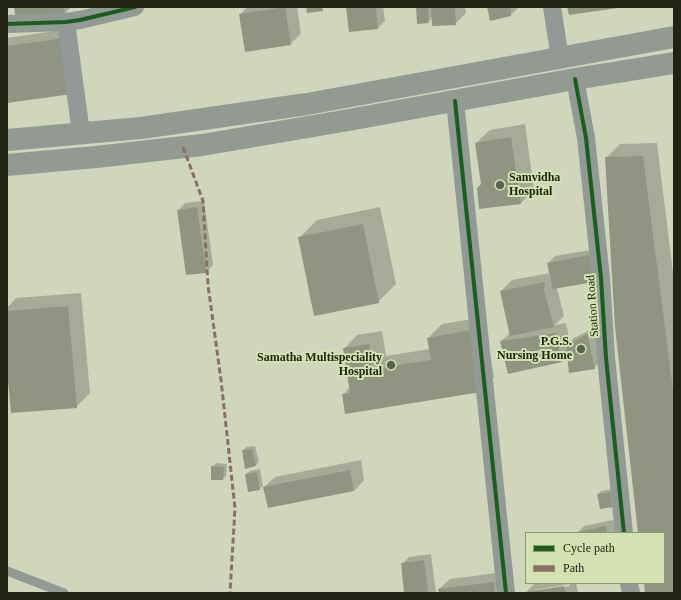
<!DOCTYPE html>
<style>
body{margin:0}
#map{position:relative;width:681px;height:600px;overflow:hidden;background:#cfd6bc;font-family:"Times New Roman",serif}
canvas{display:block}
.frame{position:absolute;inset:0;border:8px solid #202412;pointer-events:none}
.legend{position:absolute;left:525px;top:532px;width:140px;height:52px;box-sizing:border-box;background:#d4e1b1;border:1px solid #8c9571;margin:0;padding:5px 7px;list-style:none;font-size:12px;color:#202412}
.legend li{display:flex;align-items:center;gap:8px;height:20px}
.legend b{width:20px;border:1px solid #8c9571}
</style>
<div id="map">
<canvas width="681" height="600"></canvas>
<div class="frame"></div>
<ul class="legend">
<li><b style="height:5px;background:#1b5e20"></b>Cycle path</li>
<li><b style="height:5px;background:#8d6e63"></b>Path</li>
</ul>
</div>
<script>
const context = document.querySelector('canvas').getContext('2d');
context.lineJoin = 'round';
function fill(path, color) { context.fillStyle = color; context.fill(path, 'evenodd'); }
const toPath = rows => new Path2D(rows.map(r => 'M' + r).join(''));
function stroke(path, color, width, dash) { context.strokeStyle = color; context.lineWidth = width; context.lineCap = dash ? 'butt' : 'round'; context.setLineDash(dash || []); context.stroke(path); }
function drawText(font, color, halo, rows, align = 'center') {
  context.font = font + ' "Times New Roman",serif'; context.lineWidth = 4; context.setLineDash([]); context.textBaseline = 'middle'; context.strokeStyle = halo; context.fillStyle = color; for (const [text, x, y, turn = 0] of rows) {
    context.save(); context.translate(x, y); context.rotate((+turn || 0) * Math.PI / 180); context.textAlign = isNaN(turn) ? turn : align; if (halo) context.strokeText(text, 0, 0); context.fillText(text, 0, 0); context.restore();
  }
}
fill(toPath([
 [15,7,71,7,64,14],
 [247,7,297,7,301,34,290,44,240,15],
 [347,7,383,7,385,21,378,28],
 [417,7,465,7,466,13,455,24,432,18,428,22],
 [488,7,518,7,518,8,511,15],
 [74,28,7,102,7,38],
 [525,124,534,190,521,203,480,208,482,183,476,143,490,130],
 [657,143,674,281,674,593,646,593,645,583,664,583,664,533,639,533,607,157,620,144],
 [204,201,213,265,206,272,187,274,178,211,185,203],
 [380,207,396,284,378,302,299,238,317,220],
 [596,249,600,274,557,288,564,316,555,325,566,323,570,342,574,338,594,328,601,361,594,368,568,354,562,361,501,341,510,333,501,291,512,280,550,273,548,263,555,256],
 [81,293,90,393,76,407,7,358,7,308,16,298],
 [484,317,494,377,481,391,343,395,350,387,344,349,357,335,382,331,386,356,430,349,428,338,442,324],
 [255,446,259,462,255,466,243,451,246,447],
 [361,460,364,480,354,491,264,487,275,477],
 [216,463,227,464,226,476,223,479,212,467],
 [260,469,263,486,259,489,246,474,250,471],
 [613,489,616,503,598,494,601,491],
 [613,520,616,533,577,533,584,526],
 [431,554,436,593,405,593,402,564,409,557],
 [504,572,507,593,440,593,439,589,450,579],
 [535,583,576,583,578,593,525,593],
 [569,584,570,586,535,592,535,590]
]), '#0003');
fill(toPath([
 [14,7,64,7,65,14,16,21],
 [285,7,291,45,245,52,239,14],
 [306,7,322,7,323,11,307,13],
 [346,7,376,7,378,29,349,32],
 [416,7,428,7,429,23,417,24],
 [431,7,455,7,456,25,432,26],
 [487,7,510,7,511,16,490,21],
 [567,7,618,7,618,8,569,15],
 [64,38,72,94,7,103,7,46],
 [511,137,521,204,479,209,477,188,481,184,475,143],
 [643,156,674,398,674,593,645,593,644,583,664,583,664,533,638,533,615,327,605,157],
 [197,207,206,273,186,275,177,210],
 [363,224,379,303,314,316,298,237],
 [589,255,594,282,553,289,547,263],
 [545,282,544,290,554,327,510,336,500,291],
 [68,306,77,408,11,413,7,370,7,311],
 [471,330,481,392,345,414,342,394,350,393,343,348,369,344,373,369,431,360,427,338],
 [556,333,562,362,508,374,500,341],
 [587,334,595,369,569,373,566,345],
 [252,449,256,466,245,469,242,450],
 [211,466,224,467,223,480,211,480],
 [350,470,354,491,268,508,263,487],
 [257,472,260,490,248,492,245,474],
 [610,492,613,507,600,509,597,494],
 [606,526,607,533,578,533,578,532],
 [424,560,428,593,404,593,401,563],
 [494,582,495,593,439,593,438,589],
 [564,586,566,593,526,593,526,592]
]), '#8f9580');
stroke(toPath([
 [7,571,64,593]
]), '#939995', 9);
stroke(toPath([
 [552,7,560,58],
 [66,22,81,133],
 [7,24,66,22,80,20,135,7],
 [575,79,586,138,601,278,606,358,624,533],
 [455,101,506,593],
 [629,583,631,593]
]), '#939995', 18);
stroke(toPath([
 [7,140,141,128,307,104,674,37],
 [7,165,96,157,202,145,343,121,575,79,674,63]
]), '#939a92', 22);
stroke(toPath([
 [183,147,203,201,208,285,221,380,235,508,230,593]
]), '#8d6e63', 3, [6, 3]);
stroke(toPath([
 [7,24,66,22,80,20,135,7],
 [575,79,586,138,601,278,606,358,624,533],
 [455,101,506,593]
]), '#1b5e20', 4);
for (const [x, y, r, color] of [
 [500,185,5,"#5d624e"],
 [581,349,5,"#5d624e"],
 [391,365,5,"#5d624e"]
]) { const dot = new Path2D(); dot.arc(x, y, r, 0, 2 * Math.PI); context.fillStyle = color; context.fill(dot); stroke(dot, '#d4e1b1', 1.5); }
drawText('bold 12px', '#202412', '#d4e1b1', [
 ["Samvidha",509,178,"left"],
 ["Hospital",509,192,"left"],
 ["P.G.S.",572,342],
 ["Nursing Home",572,356],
 ["Samatha Multispeciality",382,358],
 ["Hospital",382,372]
], 'right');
drawText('12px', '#202412', '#d4e1b1', [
 ["Station Road",593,306,-94]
]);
</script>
